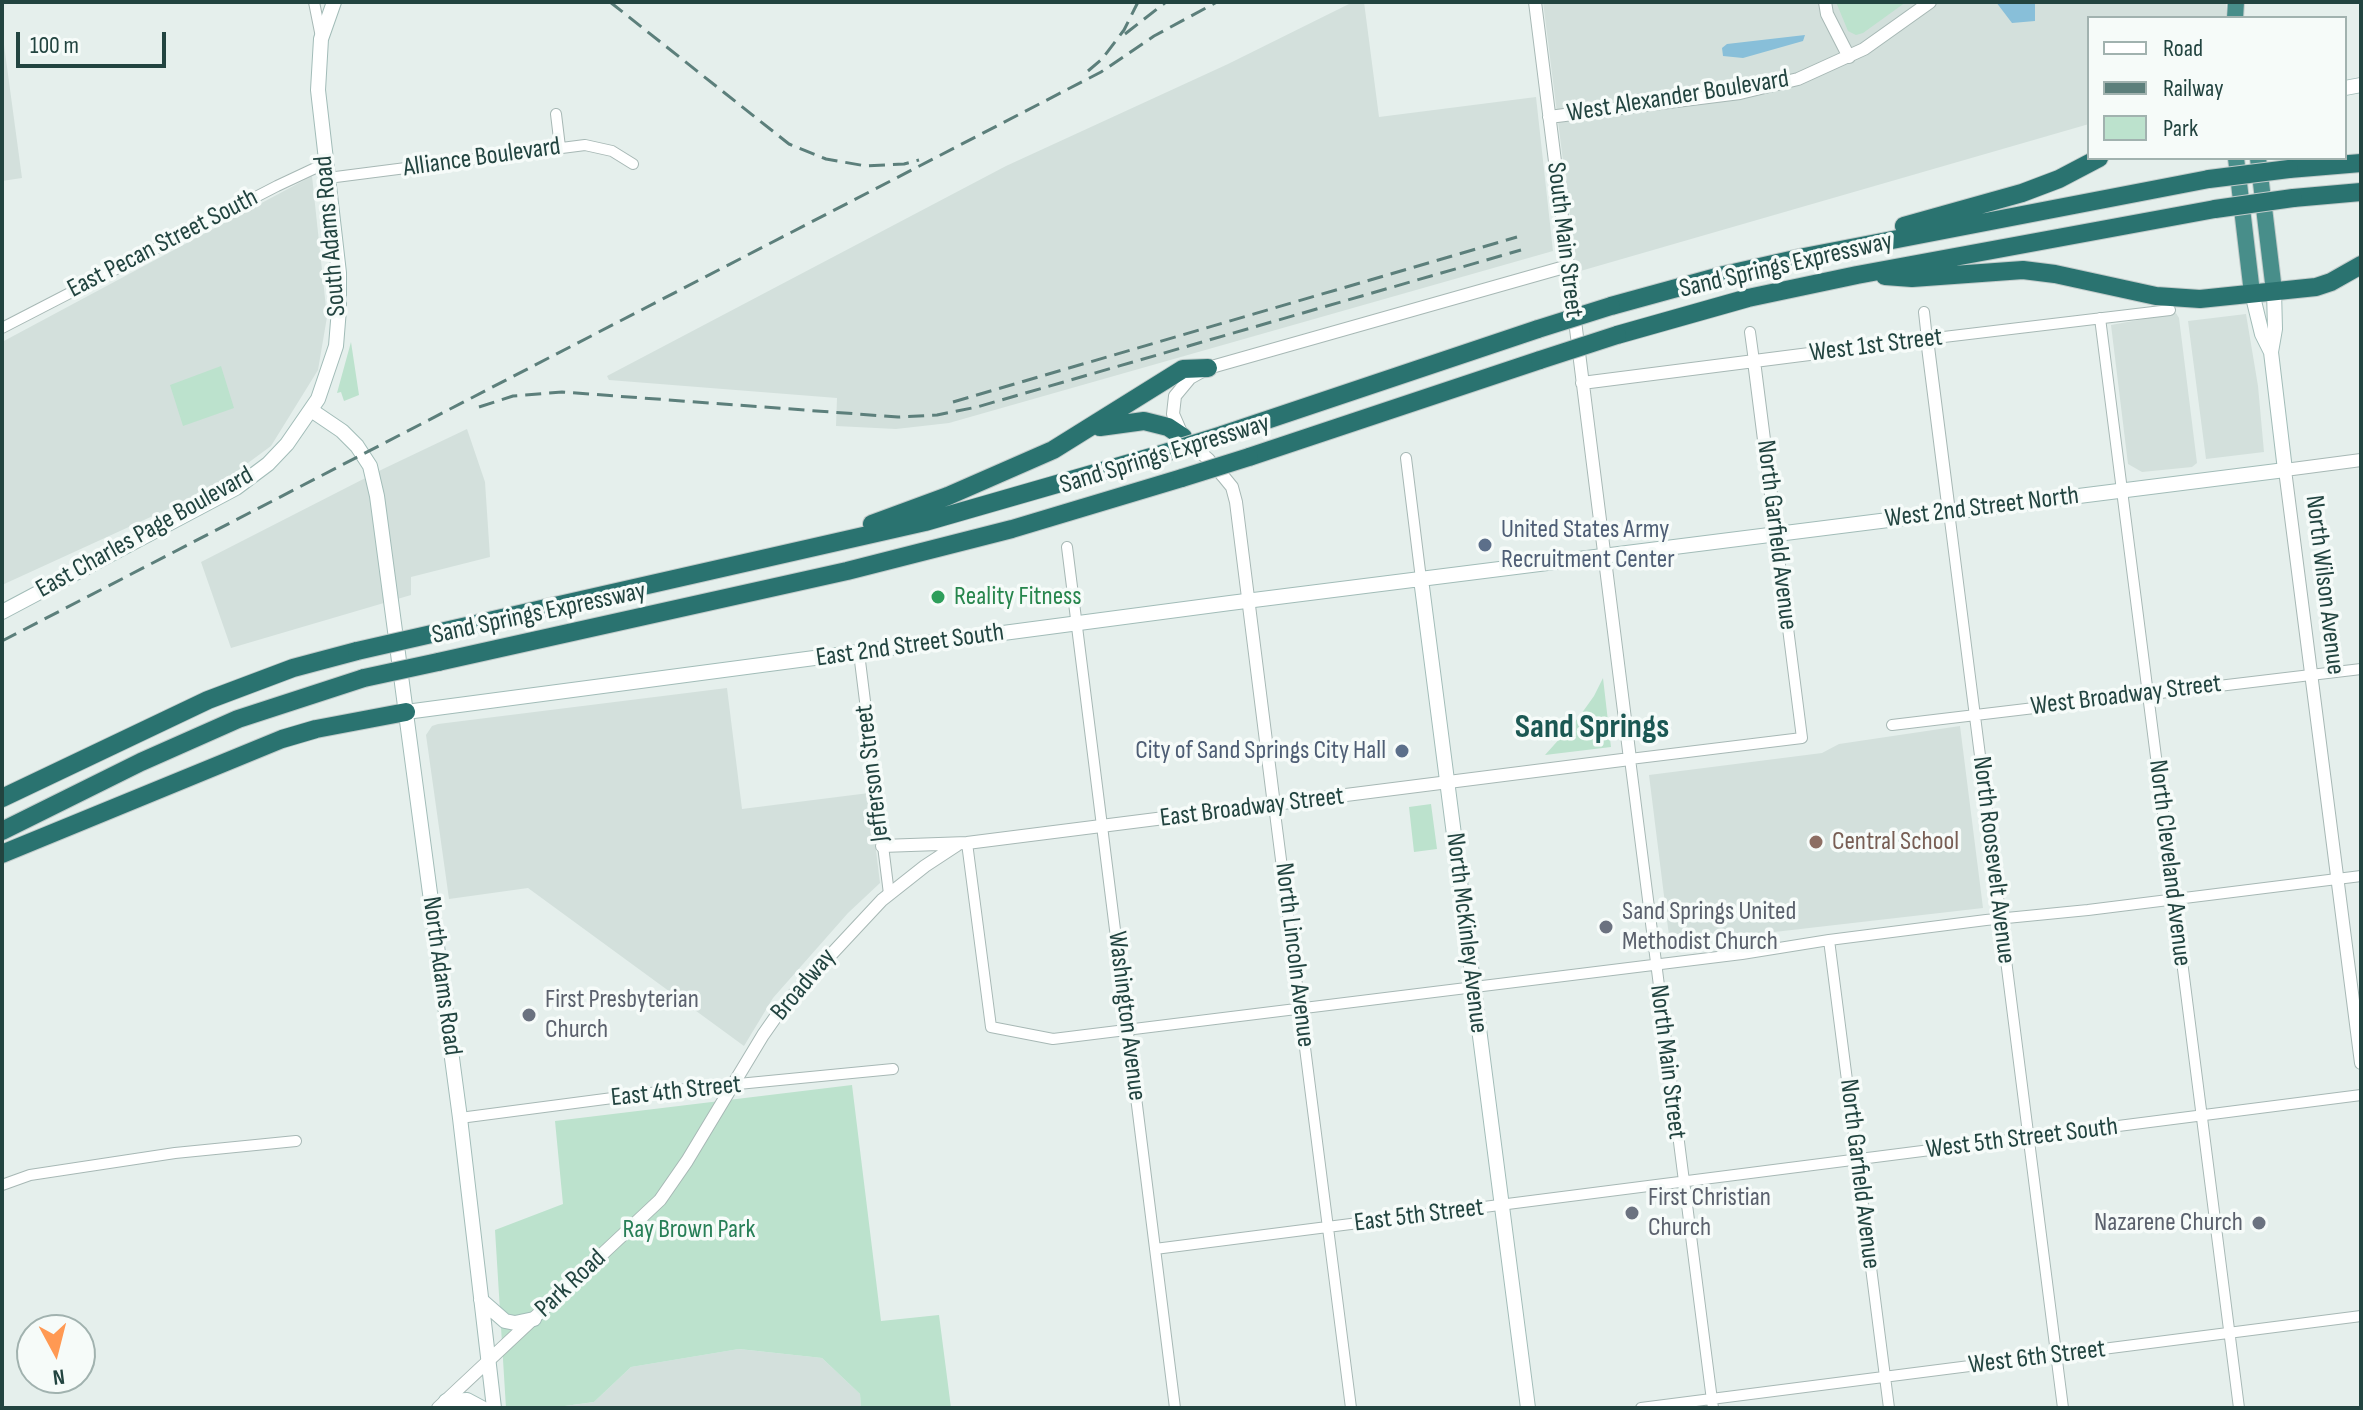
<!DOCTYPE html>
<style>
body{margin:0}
#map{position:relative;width:2363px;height:1410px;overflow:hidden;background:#e5efec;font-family:"Sofia Sans Condensed",sans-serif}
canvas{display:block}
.frame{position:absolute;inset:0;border:4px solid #224440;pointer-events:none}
.legend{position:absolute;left:2087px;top:16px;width:260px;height:144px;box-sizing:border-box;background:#f6fbf9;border:2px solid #a1b2af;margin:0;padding:10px 14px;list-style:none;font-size:24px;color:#224440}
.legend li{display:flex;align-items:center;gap:16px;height:40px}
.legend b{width:40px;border:2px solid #a1b2af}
.north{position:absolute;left:16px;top:1314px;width:80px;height:80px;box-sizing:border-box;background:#f6fbf9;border:2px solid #a1b2af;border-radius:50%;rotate:173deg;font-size:22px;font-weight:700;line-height:32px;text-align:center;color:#224440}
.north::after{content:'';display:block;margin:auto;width:28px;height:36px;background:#ff9953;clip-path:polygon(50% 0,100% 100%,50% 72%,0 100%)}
.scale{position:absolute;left:16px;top:32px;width:150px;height:36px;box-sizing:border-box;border:4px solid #224440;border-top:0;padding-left:10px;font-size:24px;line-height:28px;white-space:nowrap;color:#224440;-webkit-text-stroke:6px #f6fbf9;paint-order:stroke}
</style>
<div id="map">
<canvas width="2363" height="1410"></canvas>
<div class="frame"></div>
<ul class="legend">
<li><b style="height:10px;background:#fff"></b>Road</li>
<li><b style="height:10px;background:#5c7f7b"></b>Railway</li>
<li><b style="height:22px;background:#bce2cd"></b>Park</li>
</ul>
<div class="north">N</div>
<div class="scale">100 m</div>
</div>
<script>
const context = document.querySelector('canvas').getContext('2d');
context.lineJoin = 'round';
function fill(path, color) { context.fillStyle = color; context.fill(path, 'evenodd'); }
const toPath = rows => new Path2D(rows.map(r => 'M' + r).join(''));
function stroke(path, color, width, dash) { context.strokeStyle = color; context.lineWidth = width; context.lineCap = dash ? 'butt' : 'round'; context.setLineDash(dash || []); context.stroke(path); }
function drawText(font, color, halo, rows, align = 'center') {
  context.font = font + ' "Sofia Sans Condensed",sans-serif'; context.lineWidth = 7; context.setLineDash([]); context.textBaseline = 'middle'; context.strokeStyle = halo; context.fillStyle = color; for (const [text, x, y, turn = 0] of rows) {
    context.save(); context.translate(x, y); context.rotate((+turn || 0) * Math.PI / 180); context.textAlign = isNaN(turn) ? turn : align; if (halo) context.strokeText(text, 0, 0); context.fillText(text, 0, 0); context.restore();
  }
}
fill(toPath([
 [1353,2,1364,2,1379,117,1536,97,1553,251,949,423,896,429,836,426,837,398,609,380,607,376,1006,166,1228,64],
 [1543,2,2226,2,2226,18,2089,18,2089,124,1577,272],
 [2,30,22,178,2,181],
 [312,176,327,317,318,370,271,446,214,488,2,585,2,342],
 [2176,313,2179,318,2197,463,2192,467,2142,472,2128,464,2111,325],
 [2246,314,2258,386,2264,452,2206,459,2188,321],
 [467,429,485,482,490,557,411,577,411,595,231,648,201,562,383,469],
 [727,688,742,809,869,793,880,883,848,913,773,998,744,1046,528,888,449,899,426,735,432,726,438,724],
 [1960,726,1983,908,1670,944,1649,775,1822,753,1839,744],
 [739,1349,822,1358,860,1394,861,1408,550,1408,594,1402,631,1367]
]), '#d3e0dc');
fill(toPath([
 [1836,2,1906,2,1863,33,1856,35,1848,31],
 [351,342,359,395,344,401,341,392,337,393],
 [221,366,234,408,183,426,170,385],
 [1603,678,1611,747,1545,755,1579,717,1594,696],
 [1431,804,1437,849,1414,852,1409,807],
 [852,1085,881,1321,939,1315,951,1408,861,1408,860,1394,822,1358,739,1349,631,1367,594,1402,550,1408,506,1408,495,1230,563,1204,555,1121]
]), '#bce2cd');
fill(toPath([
 [1996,2,2035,2,2035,21,2012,23],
 [1805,35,1803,41,1743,58,1723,56,1722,48,1727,44]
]), '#88bfd9');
const minor = toPath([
 [314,2,321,37],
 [556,114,560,147],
 [328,178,585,145,612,151,633,164],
 [1924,312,1927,339,2170,310],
 [2100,318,2239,1408],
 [2,328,277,186,326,163],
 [1750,332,1754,361],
 [1406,458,1421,579],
 [1949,512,2063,1408],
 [1067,547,1175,1408],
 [859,653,889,894],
 [1892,725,2361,669],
 [1274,805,1351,1408],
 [967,843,991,1027,1053,1039,1742,954,1829,940,1986,920,2088,910,2361,876],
 [1829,940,1889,1408],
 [460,1118,666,1091,893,1069],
 [2,1185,30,1175,175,1153,296,1141],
 [1155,1249,2361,1095],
 [1641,1408,2361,1316],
 [1713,1408,1630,759,1802,738,1776,534]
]);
const tertiary = toPath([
 [1825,2,1827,14,1849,57],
 [1549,117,1740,93,1798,79,1864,49,1930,2],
 [1754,361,1776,534],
 [1582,383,1927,339,1949,512],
 [2361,460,2285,470,2361,1063],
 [1274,805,1236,502,1232,487,1223,476,1208,459,1183,437,1173,414,1175,396,1190,378,1208,368,1568,266],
 [882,846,967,843,1630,759,1535,2],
 [438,1408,660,1200,687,1161,763,1035,784,1005,882,900,925,866,957,845]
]);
const secondary = toPath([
 [2345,88,2361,85],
 [2252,293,2262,334,2271,352],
 [311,410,342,431,357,446,370,466,377,496,460,1118,494,1408],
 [1421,579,1528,1408],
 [2,612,236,488,268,464,287,444,318,399,336,346,339,309,339,273,318,90,321,39,334,2],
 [406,712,1230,603,2285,470,2271,352,2275,329,2274,291],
 [481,1300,505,1321,515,1323,534,1319],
 [446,1401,467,1400,482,1408]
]);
const trunk = toPath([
 [2235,18,2236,2],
 [2236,158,2252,293],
 [2258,158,2274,291]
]);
const motorway = toPath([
 [2289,169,2361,163],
 [2293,198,2361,192],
 [1904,226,2022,193,2059,179,2099,158],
 [1885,276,1912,278,2023,270,2055,274,2156,296,2200,299,2316,287,2331,282,2361,265],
 [1611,306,1724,275,1804,257,2209,179],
 [1617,335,1748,298,1857,275,2215,209],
 [1100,427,1144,421,1168,427,1183,437],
 [1222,435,1538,329],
 [1249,457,1540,360],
 [872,524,948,496,1053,450,1183,369,1208,368],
 [436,633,925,522,1158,455],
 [438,662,847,571,1012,529,1182,478],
 [2,798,208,700,293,668,357,651],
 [2,831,141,762,238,719,364,678],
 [2,854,282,739,316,729,406,712]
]);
stroke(minor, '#a7b8b5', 12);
stroke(tertiary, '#a7b8b5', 14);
stroke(secondary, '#a2bcb8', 16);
stroke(trunk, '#c1cbca', 18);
stroke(motorway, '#c1cbca', 20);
stroke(minor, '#fff', 10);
stroke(tertiary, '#fff', 12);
stroke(secondary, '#fff', 14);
stroke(trunk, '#488e8a', 16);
stroke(motorway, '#2a7370', 18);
stroke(toPath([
 [610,2,789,144,826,159,866,166,904,164,919,160],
 [1125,34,1166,2],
 [1088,71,1102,59,1124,30,1138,2],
 [953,402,1517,237],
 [479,407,513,396,562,392,898,417,937,415,977,407,1521,250],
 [2,641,1101,72,1154,36,1217,2]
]), '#5c7f7b', 3, [16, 8]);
const motorwayBridge = toPath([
 [2209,179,2289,169],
 [2215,209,2293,198],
 [1538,329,1611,306],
 [1540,360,1617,335],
 [1158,455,1222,435],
 [1182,478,1249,457],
 [357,651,436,633],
 [364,678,438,662]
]);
stroke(motorwayBridge, '#c1cbca', 20, []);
stroke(motorwayBridge, '#2a7370', 18);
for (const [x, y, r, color] of [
 [1485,545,8,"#5c6f8a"],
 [938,597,8,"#2e9e5b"],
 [1402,751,8,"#5c6f8a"],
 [1816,842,8,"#8d6e63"],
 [1606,927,8,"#6b7280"],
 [529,1015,8,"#6b7280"],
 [1632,1213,8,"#6b7280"],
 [2259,1223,8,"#6b7280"]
]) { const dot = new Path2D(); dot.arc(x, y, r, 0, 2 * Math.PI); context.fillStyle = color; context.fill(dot); stroke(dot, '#f6fbf9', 3); }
drawText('26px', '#224440', '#f6fbf9', [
 ["West Alexander Boulevard",1678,97,-9],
 ["Alliance Boulevard",482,158,-8],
 ["South Adams Road",331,236,-95],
 ["South Main Street",1564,240,83],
 ["East Pecan Street South",163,244,-27],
 ["Sand Springs Expressway",1786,266,-13],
 ["West 1st Street",1876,346,-7],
 ["Sand Springs Expressway",1165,455,-17],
 ["West 2nd Street North",1982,508,-7],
 ["East Charles Page Boulevard",145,533,-29],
 ["North Garfield Avenue",1776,535,83],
 ["North Wilson Avenue",2324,585,83],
 ["Sand Springs Expressway",539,614,-12],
 ["East 2nd Street South",910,646,-8],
 ["West Broadway Street",2126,696,-7],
 ["Jefferson Street",873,773,-97],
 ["East Broadway Street",1252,808,-7],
 ["North Roosevelt Avenue",1993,860,83],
 ["North Cleveland Avenue",2169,863,83],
 ["North McKinley Avenue",1466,933,83],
 ["North Lincoln Avenue",1294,955,83],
 ["North Adams Road",441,976,82],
 ["Broadway",804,985,-50],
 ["Washington Avenue",1126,1016,83],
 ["North Main Street",1667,1062,83],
 ["East 4th Street",676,1092,-6],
 ["West 5th Street South",2022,1139,-7],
 ["North Garfield Avenue",1859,1174,83],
 ["East 5th Street",1419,1216,-7],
 ["Park Road",571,1284,-43],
 ["West 6th Street",2037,1358,-7]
]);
drawText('26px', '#4e5e75', '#f6fbf9', [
 ["United States Army",1501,530],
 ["Recruitment Center",1501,560],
 ["City of Sand Springs City Hall",1386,751,"right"]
], 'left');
drawText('26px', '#27864d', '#f6fbf9', [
 ["Reality Fitness",954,597]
], 'left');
drawText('26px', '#785e54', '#f6fbf9', [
 ["Central School",1832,842]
], 'left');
drawText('26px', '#5b616d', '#f6fbf9', [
 ["Sand Springs United",1622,912],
 ["Methodist Church",1622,942],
 ["First Presbyterian",545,1000],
 ["Church",545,1030],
 ["First Christian",1648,1198],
 ["Church",1648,1228],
 ["Nazarene Church",2243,1223,"right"]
], 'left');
drawText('26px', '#277f57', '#f6fbf9', [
 ["Ray Brown Park",689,1230]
]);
drawText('bold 34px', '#1b5853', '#f6fbf9', [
 ["Sand Springs",1592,728]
]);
</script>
